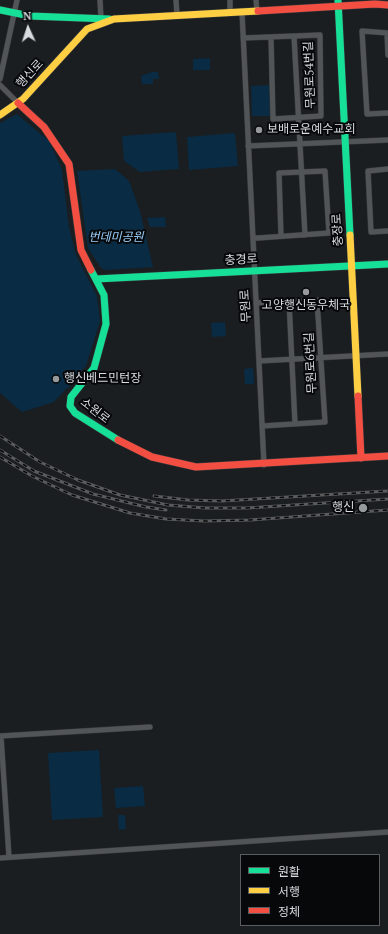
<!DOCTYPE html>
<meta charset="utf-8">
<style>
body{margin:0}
#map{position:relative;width:388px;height:934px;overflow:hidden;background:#1b1e20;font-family:"PT Serif","Noto Sans KR",serif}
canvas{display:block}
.legend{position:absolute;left:240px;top:854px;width:140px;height:72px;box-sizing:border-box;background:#06080a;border:1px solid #5a5d60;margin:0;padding:5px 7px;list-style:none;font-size:12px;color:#d8dce0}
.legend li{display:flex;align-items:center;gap:8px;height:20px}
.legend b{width:20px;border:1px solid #5a5d60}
.north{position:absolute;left:8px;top:8px;width:40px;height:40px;-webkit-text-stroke:3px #06080a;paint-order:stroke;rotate:357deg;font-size:11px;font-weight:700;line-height:16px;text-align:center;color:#d8dce0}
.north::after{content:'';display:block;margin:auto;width:14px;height:18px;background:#d8dce0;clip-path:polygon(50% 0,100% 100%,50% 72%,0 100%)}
</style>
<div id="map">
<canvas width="388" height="934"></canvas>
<ul class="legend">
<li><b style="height:5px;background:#16e098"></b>원활</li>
<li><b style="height:5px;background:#ffcf43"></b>서행</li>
<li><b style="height:5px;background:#f24e42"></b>정체</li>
</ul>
<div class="north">N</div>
</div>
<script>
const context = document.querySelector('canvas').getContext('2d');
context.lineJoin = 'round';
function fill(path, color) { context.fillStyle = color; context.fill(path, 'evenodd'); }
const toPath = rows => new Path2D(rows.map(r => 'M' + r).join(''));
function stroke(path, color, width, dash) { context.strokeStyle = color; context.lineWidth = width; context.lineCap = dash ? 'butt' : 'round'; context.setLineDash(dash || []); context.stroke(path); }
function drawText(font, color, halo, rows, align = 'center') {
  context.font = font + ' "PT Serif","Noto Sans KR",serif'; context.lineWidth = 4; context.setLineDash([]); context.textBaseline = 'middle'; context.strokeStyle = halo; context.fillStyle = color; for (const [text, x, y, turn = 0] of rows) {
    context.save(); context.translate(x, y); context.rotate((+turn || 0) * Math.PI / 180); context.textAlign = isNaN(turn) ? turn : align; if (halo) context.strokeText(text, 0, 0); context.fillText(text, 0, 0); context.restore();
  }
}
fill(toPath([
 [210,58,210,70,193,70,193,59],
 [152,72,158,72,159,79,153,79,153,84,142,84,141,76],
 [269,85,270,116,252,116,251,86],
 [17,114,49,141,62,169,69,227,76,255,97,296,100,321,86,366,70,384,69,388,67,388,54,402,22,412,0,393,0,123],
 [176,132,179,169,140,172,124,161,122,136],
 [235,133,238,166,189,170,187,137],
 [115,169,129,181,140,211,153,267,106,270,101,268,88,248,77,171],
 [165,217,166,227,150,227,147,218],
 [225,322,226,336,212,337,211,323],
 [253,368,254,384,245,384,244,369],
 [99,750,103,817,52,820,48,753],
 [143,786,145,806,116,808,114,788],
 [118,815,125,815,126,829,119,830]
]), '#092b43');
const street = toPath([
 [100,0,101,18],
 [176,0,177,15],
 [256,0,257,11],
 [230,12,230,0],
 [242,12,264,465],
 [387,33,388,55],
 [388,33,362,31,367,114,388,113],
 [294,36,305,235],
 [243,38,320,35,321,116,273,119,271,37],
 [0,79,17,0],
 [0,85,18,103],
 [248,146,388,140],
 [388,169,368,171,371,232,388,231],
 [253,238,258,238,329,233,325,171,279,173,281,236],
 [289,301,295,424],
 [256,303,317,300,325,422,262,426],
 [259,361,388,354],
 [0,736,150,727],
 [1,736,9,857],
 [0,858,388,832]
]);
const fast = toPath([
 [338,0,350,235],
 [0,10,30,16,109,19],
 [91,270,104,295,106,324,94,368,71,397,70,406,75,413,118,440],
 [96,279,388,264]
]);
const slow = toPath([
 [0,115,23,99,87,29,114,19,258,11],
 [350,235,358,396]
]);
const jam = toPath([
 [258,11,375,4,388,5],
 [18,103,44,127,69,164,81,250,91,270],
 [358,396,361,458],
 [118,440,152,457,196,467,388,456]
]);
stroke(street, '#383a3d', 6);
stroke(fast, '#383a3d', 8);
stroke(slow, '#383a3d', 8);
stroke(jam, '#383a3d', 8);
stroke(street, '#525557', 5);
stroke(fast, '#16e098', 7);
stroke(slow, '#ffcf43', 7);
stroke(jam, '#f24e42', 7);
const rail = toPath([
 [0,436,40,462,78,480,120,495,168,505,205,508,247,508,388,499],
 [0,450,34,471,93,494,146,507,166,510],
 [0,457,32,476,72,495,130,513,166,519,204,521,250,520,388,510],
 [154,496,188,500,222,501,388,491]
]);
stroke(rail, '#595b5d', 3);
stroke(rail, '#06080a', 1.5, [4.5]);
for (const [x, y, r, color] of [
 [259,130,4,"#969a9d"],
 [306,292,4,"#969a9d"],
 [56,379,4,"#969a9d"],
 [363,508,5,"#969a9d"]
]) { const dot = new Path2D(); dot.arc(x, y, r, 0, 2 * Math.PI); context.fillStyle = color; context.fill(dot); stroke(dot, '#06080a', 1.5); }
drawText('12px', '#d8dce0', '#06080a', [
 ["행신로",30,74,-47],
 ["무원로54번길",310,75,-92],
 ["충장로",338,230,-93],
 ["충경로",241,260,-3],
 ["무원로",246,306,-93],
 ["무원로6번길",311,363,-93],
 ["소원로",95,411,38]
]);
drawText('12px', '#d8dce0', '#06080a', [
 ["보배로운예수교회",267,130],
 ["고양행신동우체국",306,306,"center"],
 ["행신베드민턴장",64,379],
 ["행신",354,508,"right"]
], 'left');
drawText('italic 12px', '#9acefa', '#06080a', [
 ["번데미공원",116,238]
]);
</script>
